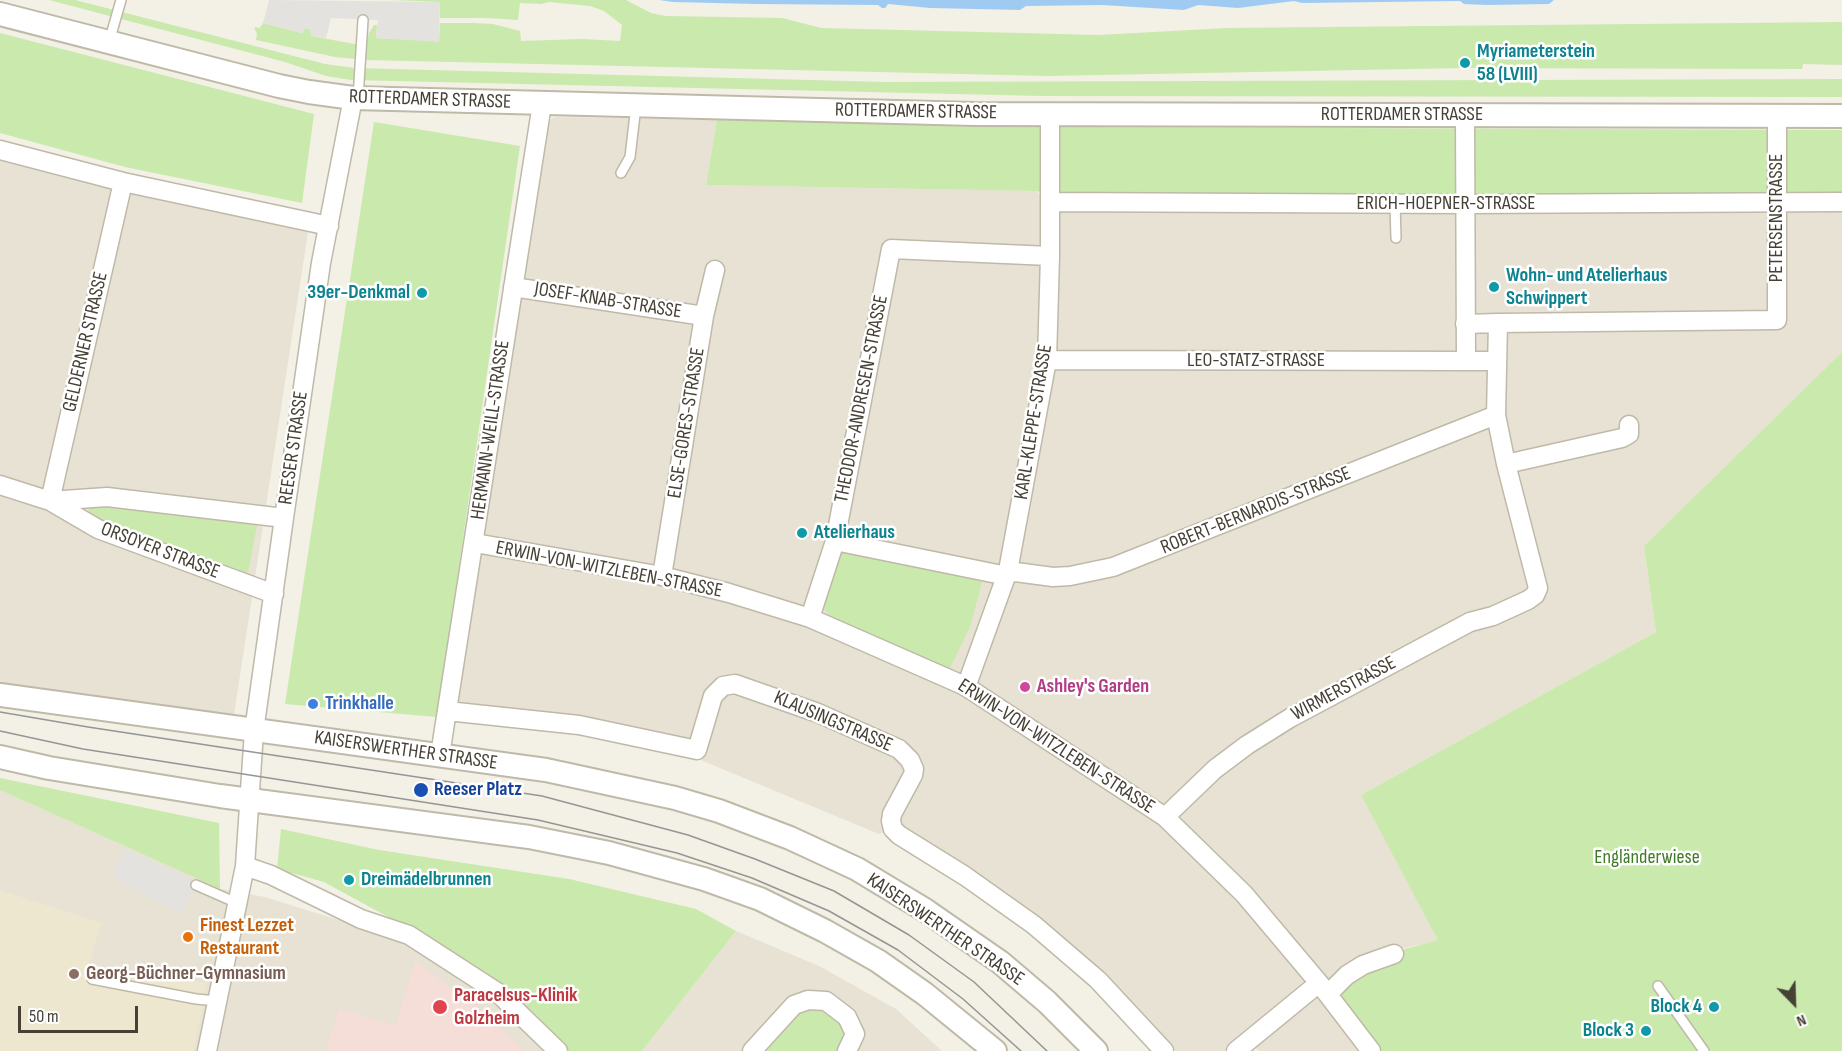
<!DOCTYPE html>
<meta charset="utf-8">
<style>
body{margin:0}
#map{position:relative;width:1842px;height:1051px;overflow:hidden;background:#f3f0e5;font-family:"Sofia Sans Condensed",sans-serif}
canvas{display:block}
.north{position:absolute;left:1764px;top:973px;width:60px;height:60px;-webkit-text-stroke:4px #fff;paint-order:stroke;rotate:157deg;font-size:16px;font-weight:700;line-height:24px;text-align:center;color:#464035}
.north::after{content:'';display:block;margin:auto;width:21px;height:27px;background:#464035;clip-path:polygon(50% 0,100% 100%,50% 72%,0 100%)}
.scale{position:absolute;left:18px;top:1006px;width:120px;height:27px;box-sizing:border-box;border:3px solid #464035;border-top:0;padding-left:8px;font-size:18px;line-height:21px;white-space:nowrap;color:#464035;-webkit-text-stroke:4px #fff;paint-order:stroke}
</style>
<div id="map">
<canvas width="1842" height="1051"></canvas>
<div class="north">N</div>
<div class="scale">50 m</div>
</div>
<script>
const context = document.querySelector('canvas').getContext('2d');
context.lineJoin = 'round';
function fill(path, color) { context.fillStyle = color; context.fill(path, 'evenodd'); }
const toPath = rows => new Path2D(rows.map(r => 'M' + r).join(''));
function stroke(path, color, width, dash) { context.strokeStyle = color; context.lineWidth = width; context.lineCap = dash ? 'butt' : 'round'; context.setLineDash(dash || []); context.stroke(path); }
function drawText(font, color, halo, rows, align = 'center') {
  context.font = font + ' "Sofia Sans Condensed",sans-serif'; context.lineWidth = 5; context.setLineDash([]); context.textBaseline = 'middle'; context.strokeStyle = halo; context.fillStyle = color; for (const [text, x, y, turn = 0] of rows) {
    context.save(); context.translate(x, y); context.rotate((+turn || 0) * Math.PI / 180); context.textAlign = isNaN(turn) ? turn : align; if (halo) context.strokeText(text, 0, 0); context.fillText(text, 0, 0); context.restore();
  }
}
fill(toPath([
 [554,117,717,120,706,185,1036,191,1048,204,1842,202,1842,352,1644,546,1656,632,1361,795,1439,940,1385,953,1363,1051,1258,1051,1253,1044,1233,1051,1169,1051,1099,979,895,828,879,834,703,761,697,749,452,710,545,125],
 [0,159,121,191,308,232,233,721,0,688],
 [0,790,220,889,265,897,405,941,494,998,551,1051,0,1051],
 [736,931,819,966,896,1009,942,1051,642,1051]
]), '#e7e2d3');
fill(toPath([
 [0,890,101,923,89,965,207,983,194,1051,0,1051]
]), '#ede7cf');
fill(toPath([
 [415,961,476,1006,525,1051,325,1051,339,1009,396,1025]
]), '#f5ded8');
fill(toPath([
 [49,0,75,0,325,64,355,68,885,82,1842,79,1842,97,1043,96,351,80,326,76,285,62],
 [392,0,626,0,651,13,666,16,782,18,821,28,1099,35,1227,28,1842,22,1842,65,1803,64,1802,69,1461,68,1048,76,367,60,335,57,256,40,257,34,254,27,260,28,263,23,302,33,305,28,310,29,312,36,365,46,369,33,374,25,377,25,376,38,439,41,440,23,473,23,493,24,520,31,521,41,583,39,620,41,622,25,604,11,590,6,549,2,541,4,520,3,518,20,487,18,440,18,440,2],
 [0,33,314,114,302,203,125,167,0,133],
 [717,120,1054,127,1842,130,1842,196,1061,199,1036,191,706,185],
 [374,122,520,146,437,717,285,704],
 [1842,352,1842,1051,1375,1051,1337,994,1346,979,1405,949,1438,940,1361,795,1656,632,1644,546],
 [94,506,257,525,248,573,92,520,88,512,89,508],
 [839,546,984,575,970,627,949,670,832,619,822,606],
 [0,778,219,823,220,889,0,790],
 [281,829,379,850,569,879,696,909,736,931,642,1051,565,1051,412,930,324,882,277,869],
 [806,1004,832,1012,847,1030,845,1041,836,1051,758,1051]
]), '#cae9ad');
fill(toPath([
 [269,0,440,2,439,42,376,38,378,20,331,18,326,38,311,36,310,29,305,28,303,33,263,23],
 [123,848,198,882,181,915,113,877]
]), '#e4e2de');
fill(toPath([
 [659,0,1554,0,1549,4,1487,5,1464,4,1460,1,1302,3,1294,1,1238,8,1198,5,1184,10,1102,5,1026,6,1020,10,930,8,888,4,885,8,882,8,878,5,755,4,673,2]
]), '#9fcbf3');
const service = toPath([
 [109,42,121,0],
 [358,98,363,20],
 [621,173,630,157,636,106],
 [1395,204,1396,238],
 [196,885,237,903],
 [92,979,196,999,217,1001],
 [1658,986,1704,1051]
]);
const minor = toPath([
 [1465,116,1466,361,1497,361],
 [0,150,123,182,329,226],
 [1050,202,1464,204,1842,202],
 [513,287,704,316],
 [1498,323,1777,320,1777,116],
 [1047,360,1466,361],
 [1506,464,1622,438,1629,434,1629,425],
 [0,485,50,501,98,529,274,594],
 [50,501,123,182],
 [50,501,107,497,284,518],
 [835,541,1007,576],
 [475,543,662,576,729,593,810,618,965,686,1165,817,1244,894,1319,983,1371,1051],
 [1008,571,1053,577,1070,576,1113,567,1496,415],
 [662,576,704,316,715,270],
 [810,618,835,541,891,249,1050,256],
 [966,687,1008,571,1047,360,1050,256,1050,113],
 [447,711,579,725,697,750,713,696,723,686,735,684,818,713,899,749,910,760,914,769,913,775,892,814,891,821,893,829,899,835,965,876,1034,925,1098,980,1164,1051],
 [440,755,542,104],
 [1165,817,1215,769,1247,745,1290,718,1470,622,1493,616,1528,600,1535,595,1538,588,1506,464,1496,415,1498,323,1465,324],
 [245,866,271,875,361,919,409,935,497,992,558,1051],
 [1328,994,1347,975,1363,965,1394,954],
 [207,1051,245,866,254,731,284,518,321,263,353,98],
 [752,1051,794,1005,808,1000,826,1001,847,1017,855,1034,847,1051],
 [1236,1051,1319,983]
]);
const tertiary = toPath([
 [0,14,279,86,309,92,353,98,974,114,1842,116],
 [0,695,546,770,675,798,719,811,790,838,857,869,925,910,1000,962,1047,1002,1096,1051],
 [0,757,49,768,220,796,529,837,609,853,704,879,760,899,825,931,878,961,925,994,995,1051]
]);
stroke(service, '#bfb9a8', 12);
stroke(minor, '#bfb9a8', 21);
stroke(tertiary, '#bfb9a8', 26);
stroke(service, '#fff', 9);
stroke(minor, '#fff', 18);
stroke(tertiary, '#fff', 22);
stroke(toPath([
 [0,712,88,727,542,796,688,835,755,859,834,891,909,935,974,982,1047,1051],
 [0,731,83,749,538,820,677,853,752,878,829,911,898,950,963,999,1021,1051]
]), '#959595', 1.5);
for (const [x, y, r, color] of [
 [1465,63,6,"#0f9aa8"],
 [1494,287,6,"#0f9aa8"],
 [422,293,6,"#0f9aa8"],
 [802,533,6,"#0f9aa8"],
 [1025,687,6,"#d1479c"],
 [313,704,6,"#3f7fe0"],
 [421,790,8,"#1a4fb4"],
 [349,880,6,"#0f9aa8"],
 [188,937,6,"#e8710a"],
 [74,974,6,"#8d6e63"],
 [440,1007,8,"#e0444e"],
 [1714,1007,6,"#0f9aa8"],
 [1646,1031,6,"#0f9aa8"]
]) { const dot = new Path2D(); dot.arc(x, y, r, 0, 2 * Math.PI); context.fillStyle = color; context.fill(dot); stroke(dot, '#fff', 2); }
drawText('bold 20px', '#0d838f', '#fff', [
 ["Myriameterstein",1477,52],
 ["58 (LVIII)",1477,75],
 ["Wohn- und Atelierhaus",1506,276],
 ["Schwippert",1506,299],
 ["39er-Denkmal",410,293,"right"],
 ["Atelierhaus",814,533],
 ["Dreimädelbrunnen",361,880],
 ["Block 4",1702,1007,"right"],
 ["Block 3",1634,1031,"right"]
], 'left');
drawText('20px', '#464035', '#fff', [
 ["ROTTERDAMER STRASSE",430,100,2],
 ["ROTTERDAMER STRASSE",916,112,1],
 ["ROTTERDAMER STRASSE",1402,115],
 ["ERICH-HOEPNER-STRASSE",1446,204],
 ["PETERSENSTRASSE",1777,218,-90],
 ["JOSEF-KNAB-STRASSE",608,301,9],
 ["GELDERNER STRASSE",86,342,-77],
 ["LEO-STATZ-STRASSE",1256,361],
 ["THEODOR-ANDRESEN-STRASSE",862,399,-79],
 ["KARL-KLEPPE-STRASSE",1034,422,-81],
 ["ELSE-GORES-STRASSE",687,423,-81],
 ["HERMANN-WEILL-STRASSE",491,430,-82],
 ["REESER STRASSE",294,448,-82],
 ["ROBERT-BERNARDIS-STRASSE",1256,511,-22],
 ["ORSOYER STRASSE",160,551,21],
 ["ERWIN-VON-WITZLEBEN-STRASSE",609,570,11],
 ["WIRMERSTRASSE",1344,689,-28],
 ["KLAUSINGSTRASSE",833,722,23],
 ["ERWIN-VON-WITZLEBEN-STRASSE",1056,747,33],
 ["KAISERSWERTHER STRASSE",406,751,8],
 ["KAISERSWERTHER STRASSE",945,930,34]
]);
drawText('bold 20px', '#b23c85', '#fff', [
 ["Ashley's Garden",1037,687]
], 'left');
drawText('bold 20px', '#366cbe', '#fff', [
 ["Trinkhalle",325,704]
], 'left');
drawText('bold 20px', '#164399', '#fff', [
 ["Reeser Platz",434,790]
], 'left');
drawText('20px', '#407a26', '#fff', [
 ["Engländerwiese",1647,858]
]);
drawText('bold 20px', '#c56008', '#fff', [
 ["Finest Lezzet",200,926],
 ["Restaurant",200,949]
], 'left');
drawText('bold 20px', '#785e54', '#fff', [
 ["Georg-Büchner-Gymnasium",86,974]
], 'left');
drawText('bold 20px', '#be3a42', '#fff', [
 ["Paracelsus-Klinik",454,996],
 ["Golzheim",454,1019]
], 'left');
</script>
